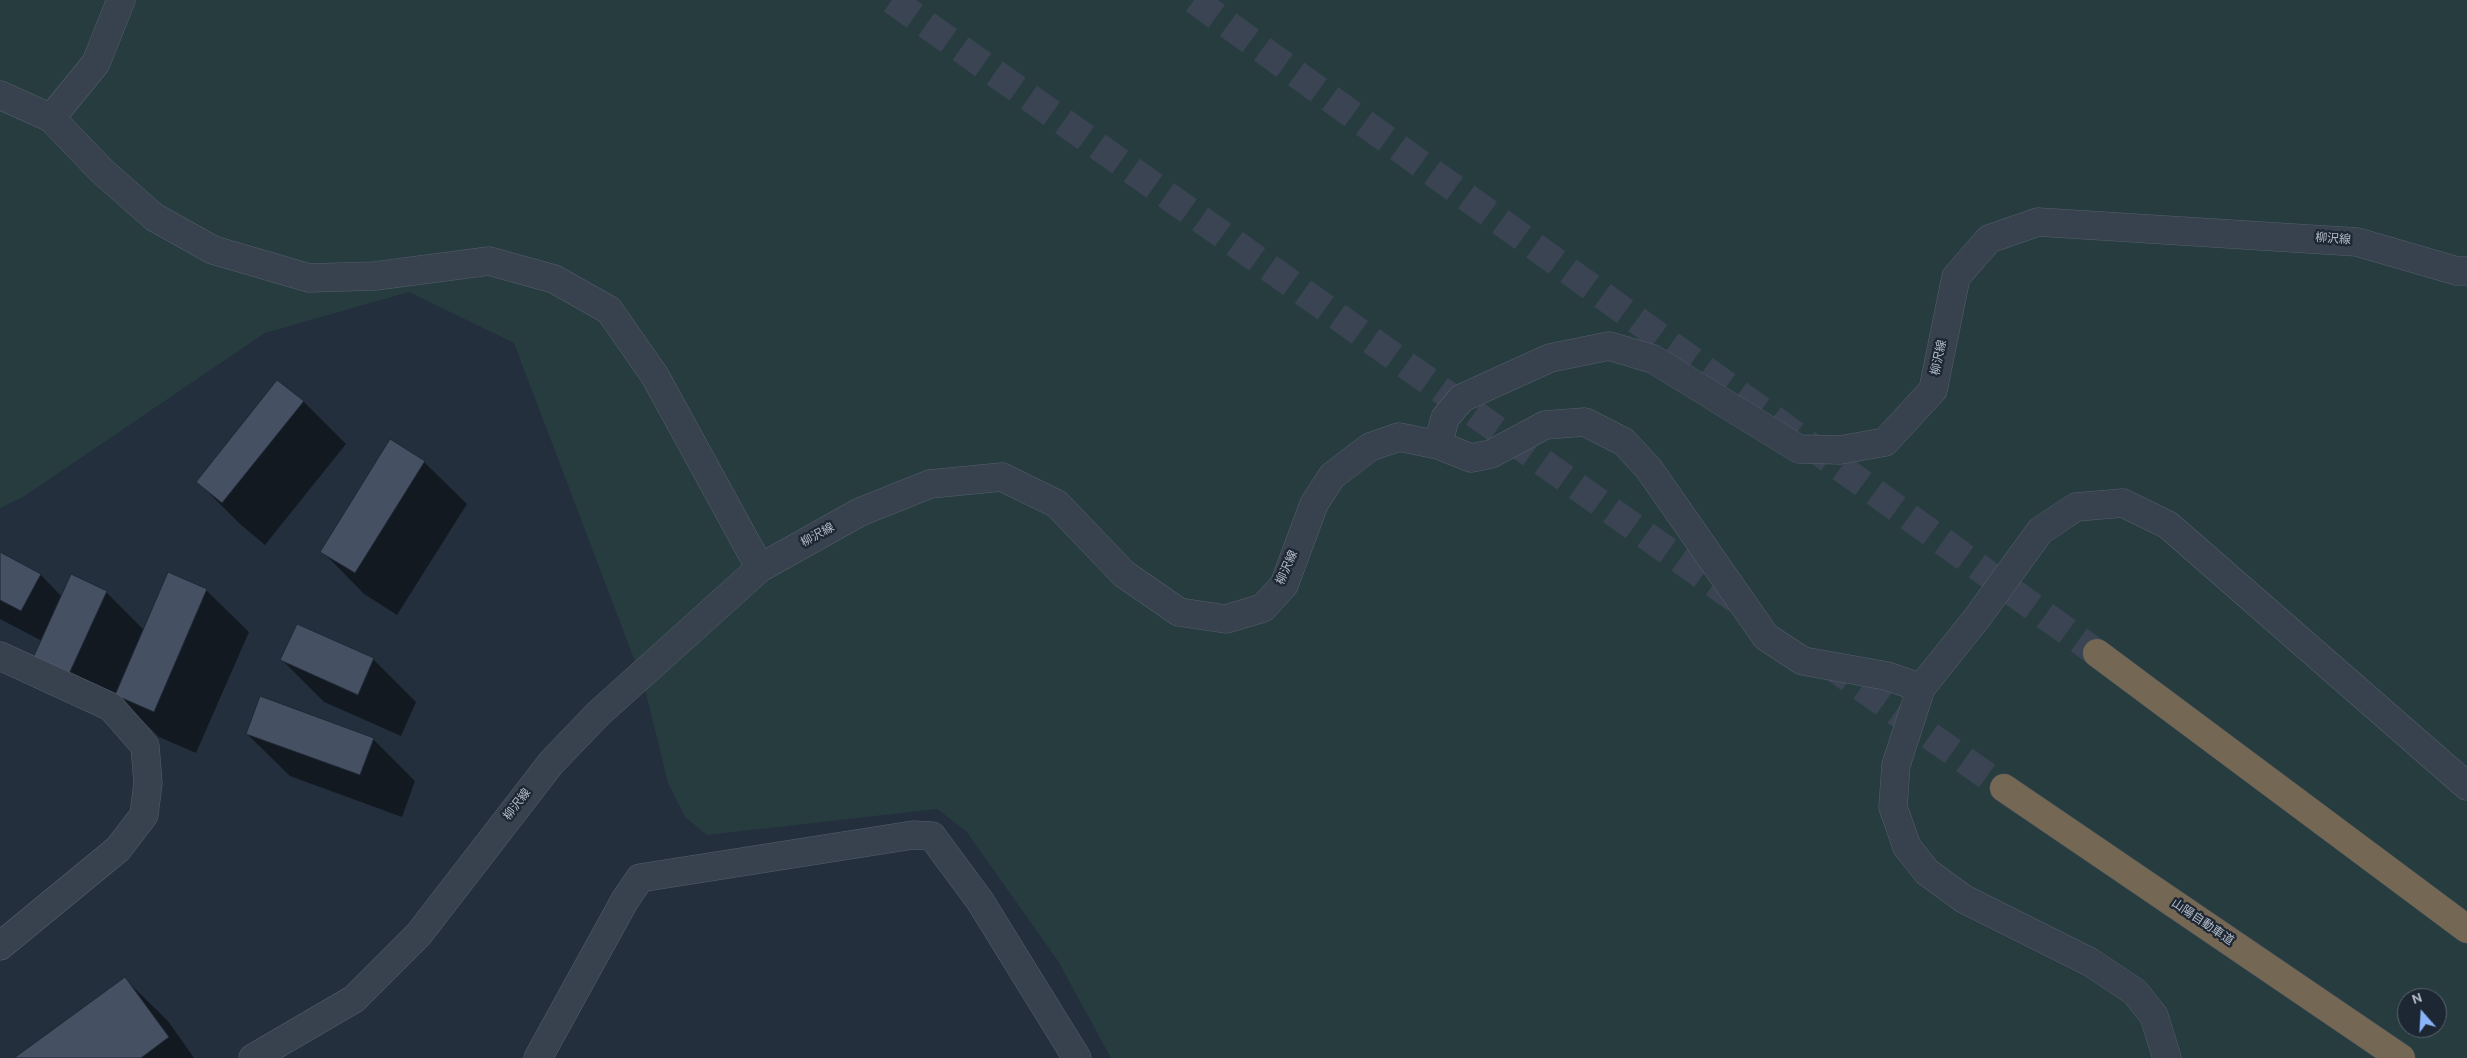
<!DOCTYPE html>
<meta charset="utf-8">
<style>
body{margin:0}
#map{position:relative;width:2467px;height:1058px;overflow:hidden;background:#242f3e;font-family:Overpass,sans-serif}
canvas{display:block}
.north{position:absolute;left:2397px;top:988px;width:50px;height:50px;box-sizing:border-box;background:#1d2633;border:1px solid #59626f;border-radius:50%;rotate:341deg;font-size:14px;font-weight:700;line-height:20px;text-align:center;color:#b4bcc9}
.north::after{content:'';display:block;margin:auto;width:18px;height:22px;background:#8ab4f8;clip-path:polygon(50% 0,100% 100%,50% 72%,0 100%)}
</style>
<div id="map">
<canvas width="2467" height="1058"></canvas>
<div class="north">N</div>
</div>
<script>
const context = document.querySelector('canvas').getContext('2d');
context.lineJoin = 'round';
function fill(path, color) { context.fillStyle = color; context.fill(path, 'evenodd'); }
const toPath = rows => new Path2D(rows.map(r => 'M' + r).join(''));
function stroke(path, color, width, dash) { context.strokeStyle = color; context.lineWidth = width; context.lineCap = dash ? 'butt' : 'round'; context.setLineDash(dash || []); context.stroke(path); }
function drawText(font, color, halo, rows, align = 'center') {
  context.font = font + ' Overpass,"Noto Sans JP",sans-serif'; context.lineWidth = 4.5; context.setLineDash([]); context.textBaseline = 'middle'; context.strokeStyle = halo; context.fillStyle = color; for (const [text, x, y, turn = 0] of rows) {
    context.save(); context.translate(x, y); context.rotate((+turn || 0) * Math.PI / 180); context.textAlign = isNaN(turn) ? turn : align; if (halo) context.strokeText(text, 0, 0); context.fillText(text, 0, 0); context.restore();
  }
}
fill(toPath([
 [0,0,2467,0,2467,1058,1111,1058,1058,961,966,831,937,809,707,835,685,817,668,783,644,685,514,343,409,292,265,333,23,497,0,508],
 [2407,998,2437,998,2437,1028,2407,1028]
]), '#263c3f');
fill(toPath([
 [303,401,346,444,265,545,240,524,198,482],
 [424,462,467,504,397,615,364,594,322,551],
 [0,553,41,575,62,597,106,592,144,630,206,590,249,632,196,753,159,737,120,698,77,700,42,641,0,619],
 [373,659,416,702,401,736,324,702,282,660],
 [247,734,373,739,415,781,402,817,290,776],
 [125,979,168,1021,194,1058,17,1058]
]), '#0007');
const building = toPath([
 [277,380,304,401,222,503,196,482,277,380],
 [390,439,425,461,355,573,320,552,390,439],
 [0,552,41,574,21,611,0,600,0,552],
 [168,572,207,589,154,712,115,695,168,572],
 [71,574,107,591,69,674,33,658,71,574],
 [297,624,374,658,358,695,280,660,297,624],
 [260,696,374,738,360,775,246,734,260,696],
 [125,977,169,1037,141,1058,14,1058,125,977]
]);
fill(building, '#455162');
stroke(building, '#1f2835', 1);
stroke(toPath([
 [892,0,1741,603],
 [1194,0,2097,653],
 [1827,663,2004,788]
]), '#3a4453', 28, [28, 14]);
const minor = toPath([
 [0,95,51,118,102,171,154,217,213,250,309,278,375,276,489,261,554,279,609,310,655,376,760,568],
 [51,118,96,63,121,0],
 [1438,445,1445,418,1462,398,1550,358,1609,346,1653,359,1799,449,1840,450,1885,442,1933,390,1956,277,1989,239,2038,222,2357,242,2457,271,2467,271],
 [0,656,111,707,145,746,148,783,144,815,118,849,0,946],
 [253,1058,354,999,419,934,551,763,598,714,760,568,860,512,930,484,1002,477,1057,504,1124,574,1179,612,1226,619,1263,608,1284,585,1314,504,1332,476,1370,447,1399,437,1438,445,1471,458,1491,454,1545,425,1585,422,1624,442,1649,469,1766,637,1803,661,1887,676,1921,688],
 [538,1058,625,900,640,878,913,835,932,836,980,901,1077,1058],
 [2167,1058,2154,1016,2135,992,2090,962,1964,899,1927,872,1907,847,1893,807,1896,765,1921,688,1977,618,2040,531,2076,507,2123,503,2168,525,2467,786]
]);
const motorway = toPath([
 [2097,653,2467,929],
 [2004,788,2401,1058]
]);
stroke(minor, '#565f6c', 29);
stroke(motorway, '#434c59', 29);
stroke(minor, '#38414e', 28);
stroke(motorway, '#746855', 28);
drawText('12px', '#b4bcc9', '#1d2633', [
 ["柳沢線",2333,240,4],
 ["柳沢線",1940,358,-78],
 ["柳沢線",818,536,-29],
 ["柳沢線",1288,568,-66],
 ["柳沢線",518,805,-52],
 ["山陽自動車道",2202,923,34]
]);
</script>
